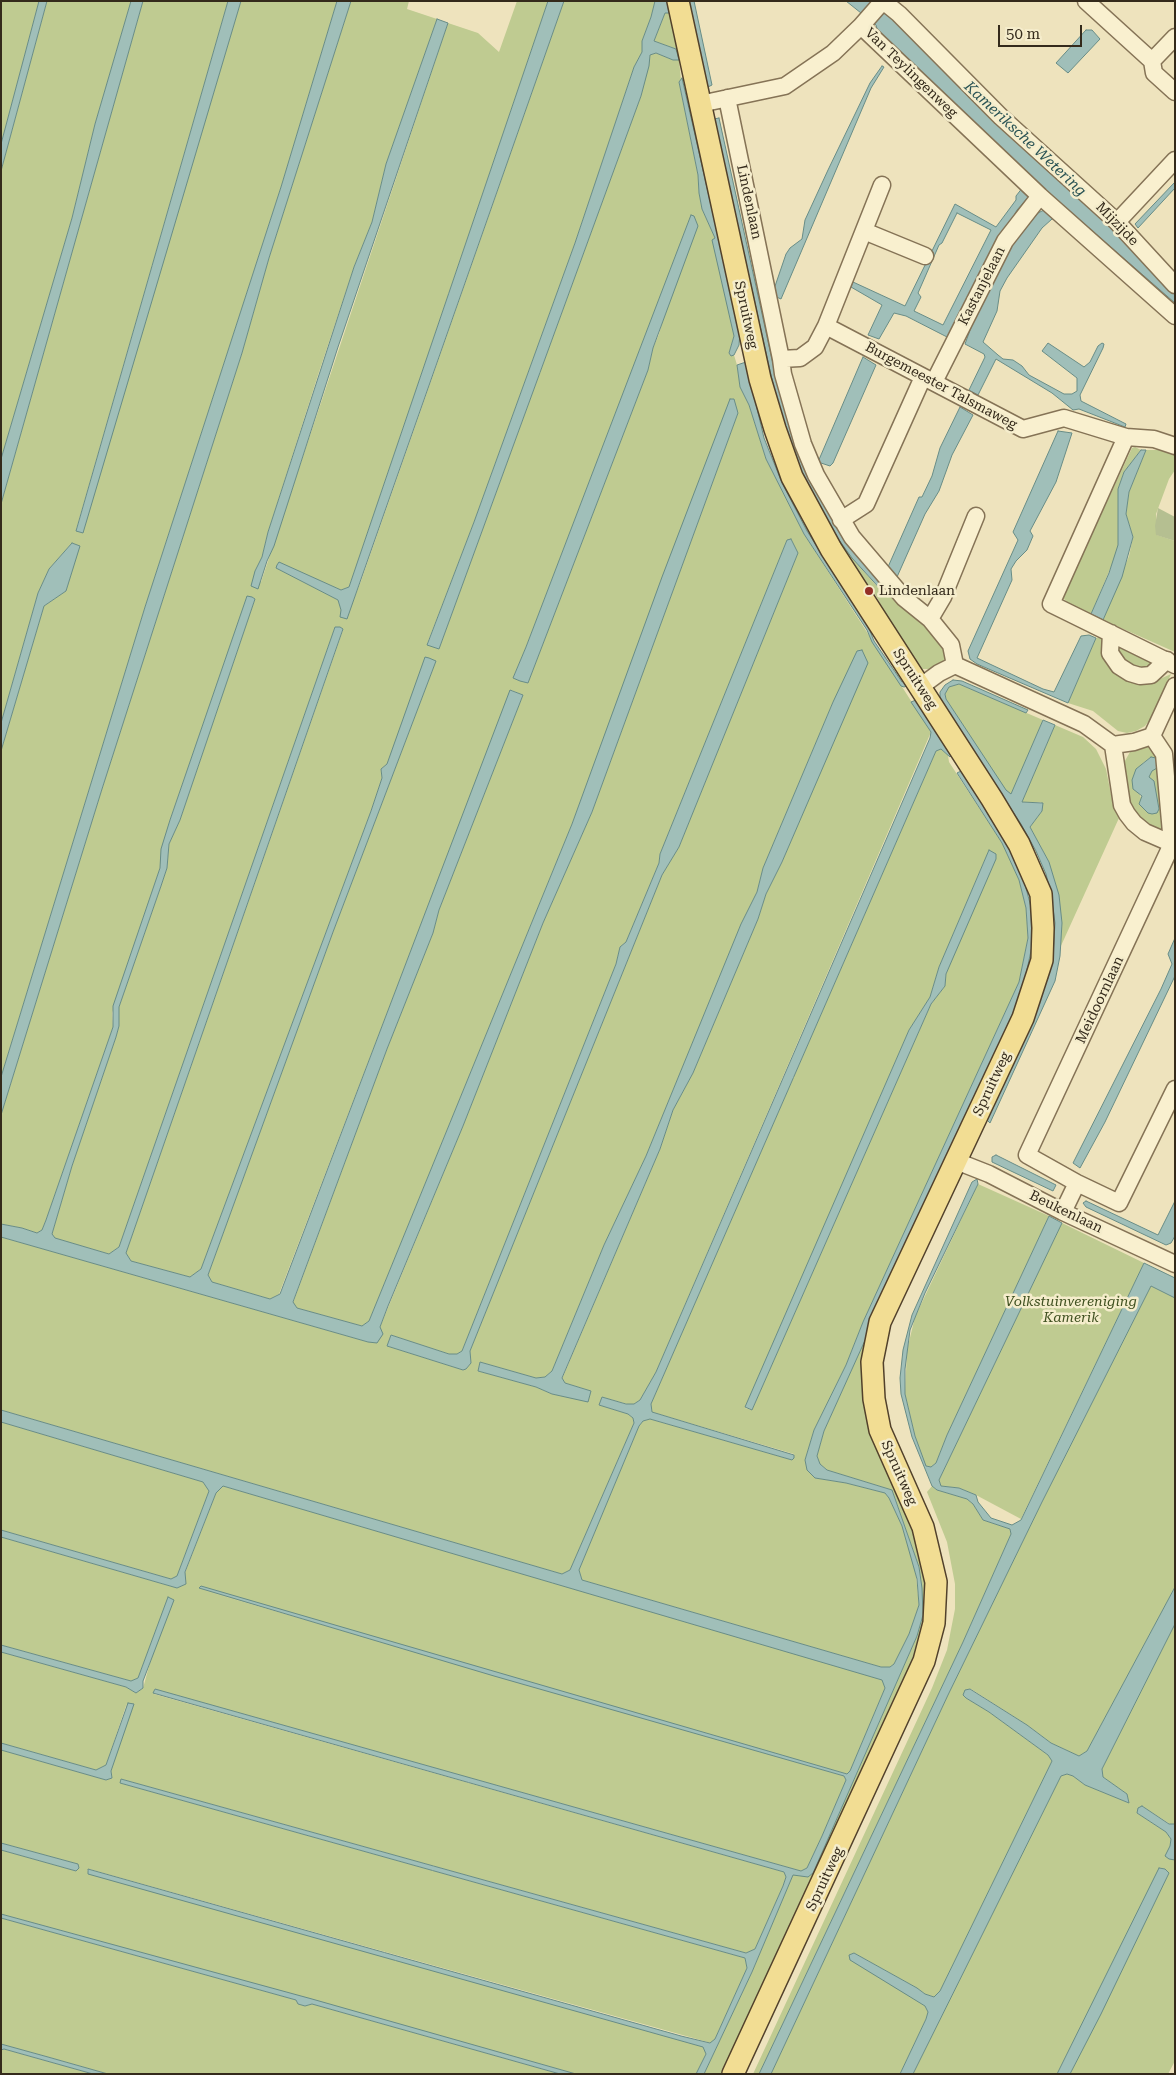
<!DOCTYPE html>
<style>
body{margin:0}
#map{position:relative;width:1176px;height:2075px;overflow:hidden;background:#eee3bd;font-family:"Roboto Serif",serif}
canvas{display:block}
.frame{position:absolute;inset:0;border:2px solid #342a1b;pointer-events:none}
.scale{position:absolute;left:998px;top:25px;width:84px;height:22px;box-sizing:border-box;border:2px solid #342a1b;border-top:0;padding-left:6px;font-size:15px;line-height:18px;white-space:nowrap;color:#342a1b;-webkit-text-stroke:4px #f5edcc;paint-order:stroke}
</style>
<div id="map">
<canvas width="1176" height="2075"></canvas>
<div class="frame"></div>
<div class="scale">50 m</div>
</div>
<script>
const context = document.querySelector('canvas').getContext('2d');
context.lineJoin = 'round';
function fill(path, color) { context.fillStyle = color; context.fill(path, 'evenodd'); }
const toPath = rows => new Path2D(rows.map(r => 'M' + r).join(''));
function stroke(path, color, width, dash) { context.strokeStyle = color; context.lineWidth = width; context.lineCap = dash ? 'butt' : 'round'; context.setLineDash(dash || []); context.stroke(path); }
function drawText(font, color, halo, rows, align = 'center') {
  context.font = font + ' "Roboto Serif",serif'; context.lineWidth = 5; context.setLineDash([]); context.textBaseline = 'middle'; context.strokeStyle = halo; context.fillStyle = color; for (const [text, x, y, turn = 0] of rows) {
    context.save(); context.translate(x, y); context.rotate((+turn || 0) * Math.PI / 180); context.textAlign = isNaN(turn) ? turn : align; if (halo) context.strokeText(text, 0, 0); context.fillText(text, 0, 0); context.restore();
  }
}
fill(toPath([
 [1,1,39,1,1,144],
 [47,1,131,1,95,124,72,218,1,459,1,171],
 [143,1,228,1,76,530,82,533,241,1,337,1,281,187,145,607,1,1077,1,751,44,606,66,591,79,546,72,543,49,569,38,593,1,723,1,504],
 [351,1,409,1,407,9,437,19,386,164,372,222,354,267,319,372,268,532,262,557,255,571,261,582,448,23,478,33,499,52,517,1,548,1,349,587,341,590,279,563,277,568,338,600,341,610,346,619,361,581,564,1,655,1,651,17,642,41,642,52,634,67,575,243,474,522,427,644,439,649,641,96,650,55,656,53,673,60,676,49,654,41,665,13,669,10,667,1,671,1,683,56,679,60,681,80,679,82,698,175,699,193,702,209,715,238,734,336,729,353,731,356,734,355,737,365,740,387,749,405,766,459,804,534,931,732,656,1372,640,1400,634,1404,627,1404,602,1397,599,1405,628,1414,633,1418,634,1423,570,1570,562,1574,1,1410,1,1237,368,1342,380,1327,463,1126,543,923,592,812,738,413,739,410,602,744,572,824,369,1321,362,1326,297,1308,293,1303,387,1049,433,933,439,910,523,695,511,690,279,1294,270,1299,212,1282,208,1275,333,932,436,661,387,764,381,769,382,778,371,811,201,1269,190,1277,131,1261,126,1253,343,630,340,627,335,627,119,1247,109,1254,54,1238,52,1234,72,1166,116,1037,119,1026,119,1007,161,886,167,868,169,844,180,820,255,599,252,597,247,597,170,820,160,868,112,1013,113,1027,46,1220,42,1230,37,1233,22,1228,1,1224,1,1115,102,789,242,353,269,258],
 [691,216,659,334,653,348,648,370,528,683,513,678,526,647],
 [791,539,798,553,679,847,662,875,470,1351,471,1363,466,1369,463,1370,387,1346,391,1335,449,1354,457,1354,462,1351,616,964,620,947,626,942,659,863,660,854,787,540],
 [851,700,782,862,766,894,758,919,693,1073,673,1110,660,1149,562,1379,565,1383,591,1391,588,1401,552,1394,536,1387,478,1371,480,1362,536,1378,545,1377,552,1371,604,1245,646,1156,741,925,757,892,763,868,833,702],
 [1135,447,1141,450,1124,472,1118,489,1119,545,1116,555,1091,614,1067,602,1064,599,1064,594,1132,448],
 [1146,450,1163,450,1175,454,1175,470,1169,479,1156,514,1157,535,1175,541,1175,652,1103,620,1129,556,1133,537,1126,514,1129,492],
 [802,474,852,558,882,592,886,592,833,514,942,637,947,651,945,659,935,669,920,669,895,630,871,587,868,588,853,571],
 [1104,637,1101,647,1103,657,1107,665,1113,671,1151,683,1171,674,1152,717,1145,726,1136,731,1127,733,1118,731,1093,711,1068,703,1096,638],
 [1120,644,1159,662,1143,671,1121,661,1117,652],
 [959,684,1043,720,1011,795,1006,791,946,699,945,694,949,687],
 [1055,725,1083,737,1096,749,1106,769,1113,805,1119,818,1060,948,1062,923,1049,862,1030,827,1042,811,1041,802,1022,802],
 [1146,746,1156,751,1163,829,1160,830,1147,827,1129,805,1122,766,1130,752],
 [1151,757,1152,771,1149,777,1159,809,1139,804,1142,800,1139,793,1143,763],
 [941,749,948,755,949,762,1002,843,1019,880,1026,908,1028,938,1019,982,863,1322,846,1365,814,1430,805,1460,815,1478,846,1483,885,1493,889,1498,902,1526,915,1566,919,1605,909,1634,894,1664,890,1667,881,1667,582,1580,579,1570,639,1426,643,1421,650,1419,792,1460,794,1458,794,1454,652,1412,651,1404,936,751],
 [989,850,946,974,945,986,931,1004,752,1410,745,1408,909,1030,930,997,939,967],
 [978,1184,1049,1216,947,1435,936,1463,931,1467,925,1466,915,1436,905,1394,907,1350,915,1317],
 [1062,1223,1144,1263,1021,1519,976,1495,959,1488,941,1486,939,1480],
 [1151,1286,1175,1298,1175,1587,1087,1751,1079,1756,1051,1743,1027,1725,971,1689,965,1690,966,1698,989,1712,1048,1755,1052,1761,940,1991,934,1997,925,1994,917,1988,854,1953,849,1955,925,2006,928,2012,926,2019,900,2074,771,2074,948,1695,1042,1502],
 [871,1326,866,1341,929,1584,920,1653,727,2074,704,2074,752,1972,793,1874,808,1877,813,1873,917,1636,923,1616,919,1567,892,1490,827,1470,820,1464,817,1456,824,1431],
 [1,1422,203,1482,209,1491,177,1576,171,1579,1,1530],
 [223,1486,883,1680,885,1688,850,1771,847,1774,199,1589,844,1776,846,1780,822,1836,807,1868,801,1871,154,1689,154,1694,784,1872,786,1877,783,1886,755,1949,746,1953,121,1779,120,1783,745,1958,747,1968,715,2039,711,2043,89,1869,87,1871,704,2047,706,2054,696,2074,576,2074,1,1914,1,1850,76,1871,79,1868,78,1864,1,1843,1,1750,106,1780,112,1778,111,1771,127,1703,106,1765,96,1770,1,1743,1,1652,126,1687,136,1693,143,1688,168,1598,138,1678,131,1681,1,1645,1,1537,177,1588,186,1584,185,1573,216,1493],
 [932,1486,937,1490,967,1499,973,1504,983,1520,1010,1529,1011,1534,963,1642,759,2074,753,2074,932,1688,947,1650,955,1609,955,1584,947,1542,927,1492],
 [1175,1624,1175,1824,1170,1824,1142,1806,1137,1813,1166,1832,1171,1839,1169,1859,1175,1860,1175,2061,1168,2074,1070,2074,1169,1873,1165,1869,1160,1868,1057,2074,913,2074,1061,1776,1067,1774,1073,1776,1085,1785,1129,1803,1127,1794,1103,1777,1102,1769],
 [1,1918,296,2000,298,2004,305,2006,312,2004,560,2074,108,2074,48,2057,1,2044],
 [4,2049,93,2074,1,2074,1,2050]
]), '#bfcb91');
fill(toPath([
 [1158,508,1175,517,1175,541,1156,535,1155,526]
]), '#b5bf91');
const water = toPath([
 [39,1,47,1,1,171,1,144,39,1],
 [131,1,143,1,1,504,1,459,72,218,95,124,131,1],
 [228,1,241,1,83,533,76,531,228,1],
 [337,1,351,1,269,258,242,353,102,789,1,1115,1,1077,145,607,281,187,337,1],
 [548,1,564,1,347,619,340,617,341,610,338,600,276,568,277,565,279,562,341,590,349,587,548,1],
 [655,1,667,1,669,13,665,13,654,41,676,49,679,60,673,60,656,53,650,55,649,66,641,96,439,649,427,645,474,522,575,243,634,67,642,52,642,41,651,17,655,1],
 [688,1,694,1,712,85,708,87,688,1],
 [846,1,871,1,896,22,1008,134,1123,238,1175,295,1175,303,1049,193,878,32,876,25,846,1],
 [437,19,448,23,338,347,274,546,267,561,258,589,251,586,255,571,262,557,268,532,354,267,372,222,386,164,437,19],
 [1086,30,1092,30,1100,39,1068,73,1056,63,1086,30],
 [882,66,884,67,871,88,781,299,772,295,786,254,790,248,802,239,805,220,828,170,870,83,882,66],
 [682,78,740,332,739,345,734,355,731,356,729,353,734,336,712,240,715,238,702,209,699,193,698,175,679,82,682,78],
 [719,118,777,382,792,435,806,470,886,588,886,592,883,592,852,558,824,519,802,474,779,411,714,119,719,118],
 [1175,182,1175,188,1138,228,1135,224,1175,182],
 [1023,187,1029,196,1017,210,949,338,906,316,894,313,879,339,868,335,882,305,851,287,853,282,905,306,955,204,996,227,1016,200,1016,196,1023,187],
 [957,213,991,230,943,325,914,311,921,297,918,293,939,245,942,243,957,213],
 [1046,209,1056,219,1052,219,1042,228,1007,278,1000,291,997,311,983,342,998,355,1003,359,1013,360,1022,366,1029,375,1064,394,1072,394,1077,391,1077,378,1042,351,1048,343,1084,367,1090,362,1098,346,1102,343,1104,344,1103,348,1080,395,1081,401,1126,424,1125,427,1079,409,1073,410,1052,393,996,359,978,395,969,390,985,357,984,354,965,344,977,311,1006,252,1038,213,1046,209],
 [691,215,694,216,698,226,653,348,648,370,528,683,520,681,513,678,526,647,691,215],
 [863,357,876,365,833,463,830,466,818,462,863,357],
 [746,362,764,438,782,483,807,531,868,626,874,641,902,682,904,681,907,686,904,687,901,686,872,642,867,630,804,534,766,459,749,405,740,387,737,365,746,362],
 [730,399,734,399,738,413,592,812,543,923,463,1126,388,1306,380,1327,383,1334,377,1343,368,1342,1,1237,1,1224,22,1228,37,1233,42,1230,46,1220,113,1027,113,1006,160,868,161,849,170,820,247,596,252,597,255,599,180,820,169,844,167,868,161,886,119,1007,119,1026,116,1037,72,1166,52,1234,55,1238,109,1254,119,1247,335,627,340,627,343,629,126,1253,131,1261,190,1277,201,1269,371,811,382,778,381,769,387,764,425,657,429,658,436,661,333,932,208,1275,212,1282,270,1299,280,1294,510,690,523,695,439,910,433,933,387,1049,293,1302,297,1308,362,1326,369,1321,572,824,662,577,730,399],
 [960,407,973,415,952,455,939,491,925,514,897,577,888,567,919,497,922,497,932,476,940,448,960,407],
 [1058,431,1072,433,1056,482,1030,531,1033,536,1027,550,1016,561,1011,569,1012,580,977,658,1043,689,1054,692,1081,636,1089,635,1096,638,1068,703,977,664,970,659,968,651,1018,540,1013,532,1058,431],
 [1141,450,1146,450,1129,492,1126,514,1133,537,1122,577,1103,620,1091,614,1109,573,1118,545,1118,489,1124,472,1141,450],
 [791,539,798,553,679,847,662,875,470,1351,471,1363,466,1369,463,1370,387,1346,391,1335,449,1354,457,1354,462,1351,616,964,620,947,626,942,659,863,660,854,787,540,791,539],
 [72,543,80,546,66,591,44,606,1,751,1,723,38,593,49,569,72,543],
 [862,650,868,663,782,862,766,894,758,919,693,1073,673,1110,660,1149,562,1378,565,1383,591,1391,588,1402,552,1394,536,1387,478,1371,480,1362,536,1378,545,1377,552,1371,604,1245,646,1156,741,924,757,892,763,868,833,702,857,651,862,650],
 [953,680,962,681,1028,710,1026,713,959,684,949,687,945,694,946,699,1006,790,1011,794,1043,720,1055,725,1022,802,1043,803,1042,811,1030,827,1049,862,1059,895,1062,923,1060,956,1055,981,990,1123,985,1118,1048,978,1053,956,1055,923,1051,894,1046,874,1036,851,1021,824,940,701,940,692,945,685,953,680],
 [916,700,952,754,950,757,941,749,936,751,651,1404,652,1412,794,1455,794,1458,792,1460,650,1419,643,1421,639,1426,579,1570,582,1580,881,1667,890,1667,894,1664,909,1634,919,1605,917,1579,902,1526,889,1498,885,1493,846,1483,815,1478,807,1470,805,1460,814,1430,846,1365,863,1322,1019,982,1028,938,1026,908,1019,880,1002,843,957,773,963,770,1007,839,1023,877,1031,907,1032,946,1022,993,824,1431,817,1456,820,1464,827,1470,892,1490,919,1567,922,1588,923,1615,917,1636,813,1873,808,1877,793,1875,752,1972,704,2074,696,2074,706,2054,703,2047,88,1874,88,1869,681,2036,710,2043,715,2039,747,1968,745,1958,120,1783,121,1779,746,1953,755,1949,783,1886,786,1877,784,1872,153,1693,155,1689,801,1871,807,1868,822,1836,846,1780,844,1776,494,1676,199,1588,201,1586,847,1774,850,1771,885,1688,882,1680,223,1486,216,1493,185,1572,186,1584,177,1588,1,1537,1,1530,171,1579,177,1576,209,1491,203,1482,1,1422,1,1410,562,1574,570,1570,634,1423,633,1418,628,1414,599,1405,602,1397,626,1404,634,1404,640,1400,656,1372,930,738,931,732,911,702,916,700],
 [1151,757,1156,758,1157,762,1157,768,1152,771,1149,777,1154,781,1159,809,1157,813,1152,814,1148,813,1139,804,1142,796,1133,789,1132,780,1136,769,1151,757],
 [989,850,996,854,996,859,946,974,945,986,931,1004,752,1410,745,1407,909,1030,930,997,939,967,989,850],
 [1175,938,1175,976,1105,1122,1080,1168,1073,1163,1161,989,1172,964,1168,954,1175,938],
 [996,1155,1056,1185,1053,1191,992,1162,992,1157,996,1155],
 [977,1179,978,1184,925,1293,910,1330,905,1369,905,1394,915,1436,926,1466,931,1467,936,1463,947,1435,1049,1216,1062,1223,939,1480,941,1486,959,1488,976,1495,978,1502,991,1518,1012,1525,1021,1520,1144,1263,1175,1278,1175,1298,1151,1286,1042,1502,948,1695,771,2074,759,2074,963,1642,1011,1534,1010,1529,983,1520,973,1504,967,1499,937,1490,932,1486,912,1437,901,1394,900,1378,903,1350,912,1315,972,1182,977,1179],
 [1086,1201,1158,1235,1175,1201,1175,1236,1171,1243,1166,1245,1086,1207,1083,1203,1086,1201],
 [1175,1587,1175,1624,1102,1769,1103,1777,1127,1794,1129,1803,1085,1785,1073,1776,1067,1774,1061,1776,913,2074,900,2074,926,2019,928,2012,925,2006,850,1960,849,1955,854,1953,917,1988,925,1994,934,1997,940,1991,1052,1761,1048,1755,989,1712,966,1698,963,1695,965,1690,970,1689,1027,1725,1051,1743,1079,1756,1087,1751,1175,1587],
 [168,1597,174,1600,143,1681,143,1688,136,1693,126,1687,1,1652,1,1645,131,1681,138,1678,168,1597],
 [128,1703,134,1704,111,1771,112,1778,106,1780,1,1750,1,1743,96,1770,106,1765,128,1703],
 [1142,1806,1169,1824,1175,1824,1175,1860,1169,1859,1165,1856,1170,1846,1171,1839,1166,1832,1137,1813,1138,1808,1142,1806],
 [1,1843,78,1864,79,1868,76,1871,1,1850,1,1843],
 [1159,1868,1165,1869,1169,1873,1101,2014,1070,2074,1057,2074,1159,1868],
 [1,1914,312,1999,576,2074,560,2074,312,2004,305,2006,298,2004,296,2000,1,1918,1,1914],
 [1,2044,48,2057,108,2074,93,2074,4,2049,1,2050,1,2044]
]);
fill(water, '#a0bfb9');
stroke(water, '#688c86', 1);
const minor = toPath([
 [883,1,899,14,1001,117,1117,222,1175,285],
 [1086,1,1152,61,1154,73,1175,92],
 [861,26,883,1],
 [1152,61,1175,37],
 [727,98,781,359,783,374,803,444,816,475,852,537,904,598,930,619,951,645,955,665],
 [700,104,785,86,833,53,861,26,1040,196,1175,316],
 [1117,222,1175,160],
 [864,231,925,256],
 [826,326,1023,429,1064,418,1126,437,1154,439,1175,446],
 [781,359,800,358,815,347,826,326,882,185],
 [934,382,1005,241,1040,196],
 [1126,437,1051,604,1175,665],
 [841,520,866,504,923,377],
 [930,619,943,597,976,516],
 [1111,633,1110,653,1119,666,1130,673,1140,676,1151,675,1167,660],
 [955,665,1084,724,1113,745,1134,742,1152,736],
 [920,687,939,673,955,665],
 [1152,736,1164,754,1172,844,1027,1155,1077,1183,1119,1203,1175,1089],
 [1152,736,1175,686],
 [1113,745,1122,805,1127,814,1134,823,1145,832,1175,845],
 [956,1161,989,1174,1063,1212,1175,1264],
 [1063,1212,1077,1183]
]);
const major = toPath([
 [678,1,760,379,775,429,792,477,831,549,992,799,1019,844,1041,894,1043,928,1042,960,1023,1018,880,1322,872,1362,874,1399,880,1430,923,1527,936,1582,934,1623,924,1661,733,2074]
]);
stroke(minor, '#857356', 19);
stroke(major, '#52412b', 24);
stroke(minor, '#f9f0cf', 16);
stroke(major, '#f2dd93', 21);
for (const [x, y, r, color] of [
 [869,591,5,"#942f26"]
]) { const dot = new Path2D(); dot.arc(x, y, r, 0, 2 * Math.PI); context.fillStyle = color; context.fill(dot); stroke(dot, '#f5edcc', 2); }
drawText('14px', '#342a1b', '#f5edcc', [
 ["Van Teylingenweg",911,73,44],
 ["Lindenlaan",749,202,78],
 ["Mijzijde",1117,224,46],
 ["Kastanjelaan",982,286,-63],
 ["Spruitweg",746,315,78],
 ["Burgemeester Talsmaweg",941,386,28],
 ["Spruitweg",915,679,57],
 ["Meidoornlaan",1100,1000,-65],
 ["Spruitweg",992,1084,-65],
 ["Beukenlaan",1066,1212,26],
 ["Spruitweg",899,1473,66],
 ["Spruitweg",825,1879,-65]
]);
drawText('14px', '#342a1b', '#f5edcc', [
 ["Lindenlaan",879,591]
], 'left');
drawText('italic 14px', '#405121', '#f5edcc', [
 ["Volkstuinvereniging",1071,1302],
 ["Kamerik",1071,1318]
]);
drawText('italic 15px', '#2a5354', '#f5edcc', [
 ["Kameriksche Wetering",1025,139,43]
]);
</script>
